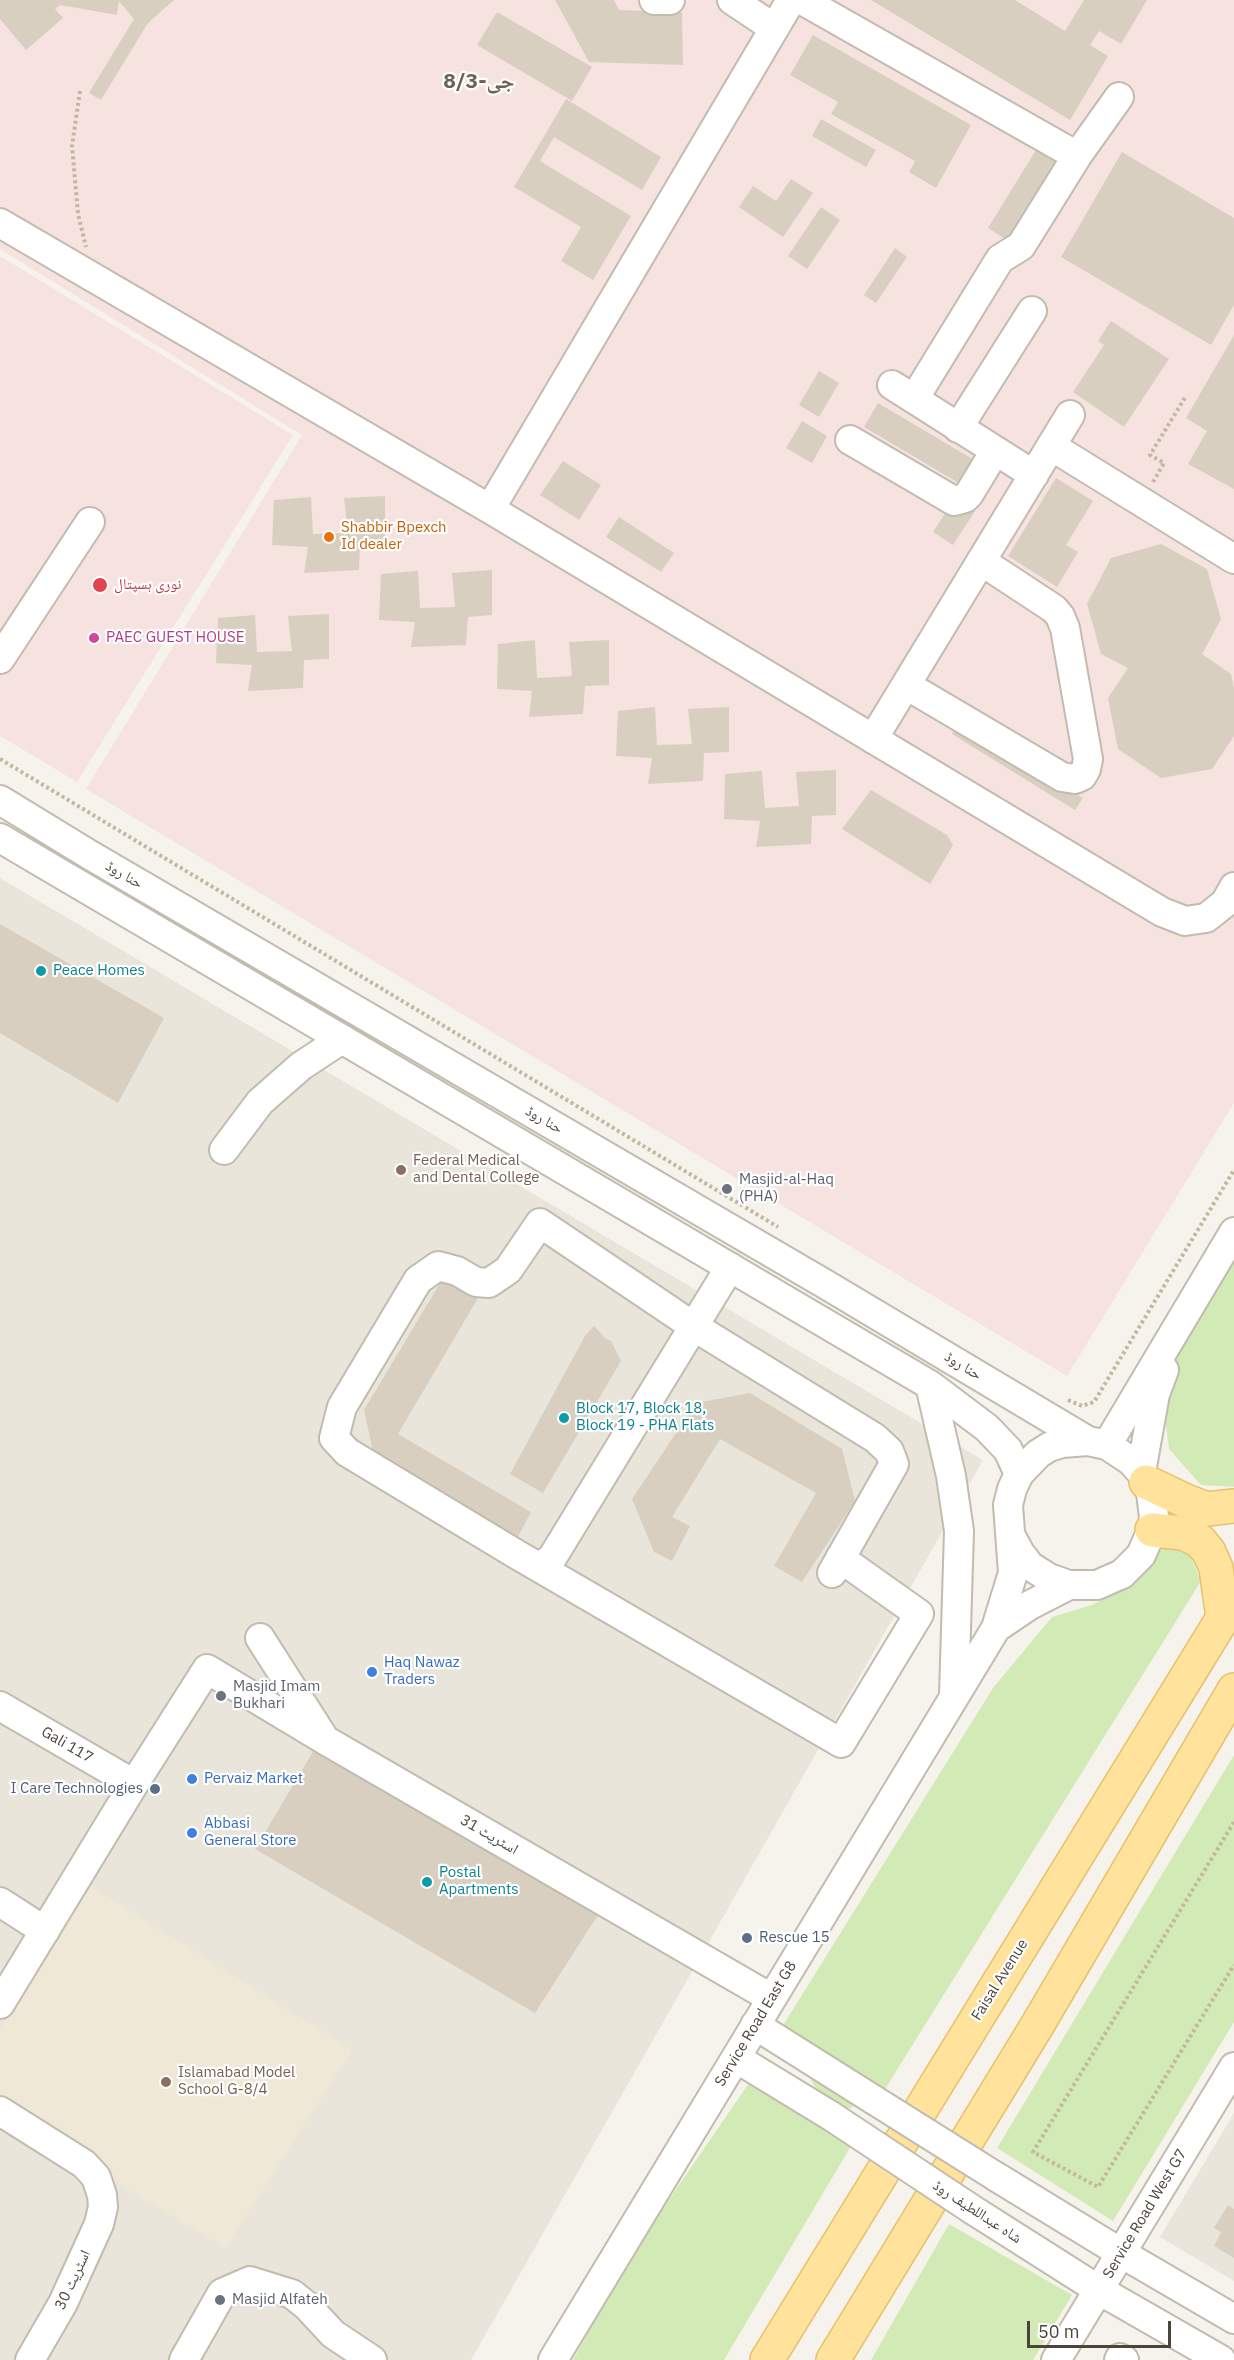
<!DOCTYPE html>
<meta charset="utf-8">
<style>
body{margin:0}
#map{position:relative;width:1234px;height:2360px;overflow:hidden;background:#f6f3ec;font-family:"IBM Plex Sans",sans-serif}
canvas{display:block}
.scale{position:absolute;left:1027px;top:2321px;width:144px;height:27px;box-sizing:border-box;border:3px solid #4b4439;border-top:0;padding-left:8px;font-size:18px;line-height:21px;white-space:nowrap;color:#4b4439;-webkit-text-stroke:4px #fff;paint-order:stroke}
</style>
<div id="map">
<canvas width="1234" height="2360"></canvas>
<div class="scale">50 m</div>
</div>
<script>
const context = document.querySelector('canvas').getContext('2d');
context.lineJoin = 'round';
function fill(path, color) { context.fillStyle = color; context.fill(path, 'evenodd'); }
const toPath = rows => new Path2D(rows.map(r => 'M' + r).join(''));
function stroke(path, color, width, dash) { context.strokeStyle = color; context.lineWidth = width; context.lineCap = dash ? 'butt' : 'round'; context.setLineDash(dash || []); context.stroke(path); }
function drawText(font, color, halo, rows, align = 'center') {
  context.font = font + ' "IBM Plex Sans","Noto Naskh Arabic",sans-serif'; context.lineWidth = 4.5; context.setLineDash([]); context.textBaseline = 'middle'; context.strokeStyle = halo; context.fillStyle = color; for (const [text, x, y, turn = 0] of rows) {
    context.save(); context.translate(x, y); context.rotate((+turn || 0) * Math.PI / 180); context.textAlign = isNaN(turn) ? turn : align; if (halo) context.strokeText(text, 0, 0); context.fillText(text, 0, 0); context.restore();
  }
}
fill(toPath([
 [0,878,983,1460,471,2360,0,2360],
 [1234,2113,1234,2281,1160,2237]
]), '#eae5da');
fill(toPath([
 [90,1886,352,2050,226,2248,0,2113,0,2030]
]), '#efe8d6');
fill(toPath([
 [0,0,1234,0,1234,1103,1067,1376,86,789,302,435,0,249],
 [0,256,293,435,77,782,0,736]
]), '#f6e3e0');
fill(toPath([
 [1234,1243,1234,1487,1201,1485,1169,1449,1164,1408,1181,1343],
 [1186,1546,1201,1581,882,2094,831,2116,782,2027,993,1688,1052,1617,1092,1605,1130,1586,1158,1550],
 [1234,1755,1234,2022,1113,2221,997,2148],
 [749,2083,851,2146,724,2360,573,2360,629,2258],
 [949,2224,1072,2295,1033,2360,871,2360]
]), '#d2eab5');
fill(toPath([
 [0,0,174,0,148,23,101,100,89,93,134,19,119,1,117,15,60,5,55,9,63,18,26,50,0,19],
 [555,0,614,0,619,10,682,12,683,65,589,62],
 [871,0,1015,0,1065,31,1084,0,1147,0,1121,44,1099,31,1090,45,1108,56,1070,120],
 [497,12,592,67,572,101,477,45],
 [813,35,971,125,936,188,909,172,915,161,831,114,838,102,790,75],
 [566,99,661,157,642,190,554,137,540,161,631,216,593,280,561,261,581,227,514,187],
 [821,119,876,150,866,167,812,136],
 [1036,150,1058,163,1010,242,988,228],
 [1122,152,1234,218,1234,305,1211,345,1061,257],
 [791,179,813,193,783,237,739,207,753,186,776,201],
 [821,207,840,220,807,269,788,256],
 [895,248,907,257,876,303,864,295],
 [1111,321,1169,359,1124,427,1073,392,1104,345,1098,341],
 [1234,335,1234,489,1188,464,1207,431,1186,418],
 [819,371,839,383,819,417,799,405],
 [878,403,981,464,967,488,864,427],
 [802,421,827,436,812,463,786,448],
 [563,461,601,485,579,520,540,495],
 [1056,478,1093,501,1066,545,1078,552,1057,587,1008,556],
 [385,496,385,541,360,542,359,570,304,573,308,547,272,545,274,500,311,497,313,534,348,533,344,498],
 [950,506,963,515,968,507,975,511,953,545,933,532],
 [619,517,674,553,661,572,606,537],
 [1161,544,1207,569,1221,619,1202,654,1231,674,1234,689,1234,736,1212,769,1161,778,1118,749,1108,698,1128,668,1101,654,1087,604,1111,558],
 [492,570,492,615,468,617,466,645,411,647,415,622,379,620,381,574,418,571,420,608,455,607,452,573],
 [329,614,329,659,304,660,303,688,248,691,252,665,216,663,218,618,255,615,257,652,292,651,288,616],
 [535,640,537,678,572,676,569,642,609,640,609,685,585,686,583,714,529,717,532,691,497,689,498,644],
 [655,707,657,745,692,744,688,709,729,707,729,752,704,753,703,781,648,784,652,758,616,756,618,711],
 [960,721,1083,798,1075,810,952,734],
 [836,770,836,815,812,816,811,844,756,847,760,821,724,819,725,774,762,771,765,808,799,806,796,772],
 [871,790,947,835,953,845,930,884,842,829],
 [0,924,164,1018,118,1103,0,1033],
 [443,1278,478,1298,398,1434,531,1512,512,1548,375,1461,364,1410],
 [594,1326,605,1338,611,1341,621,1361,543,1493,510,1474,585,1336],
 [750,1393,842,1449,855,1501,802,1582,774,1566,816,1493,720,1439,672,1517,690,1526,672,1561,654,1552,632,1499,696,1403],
 [317,1745,598,1915,535,2013,255,1849],
 [1228,2205,1234,2209,1234,2258,1214,2246,1221,2232,1214,2228]
]), '#d8cfc1');
const minor = toPath([
 [654,0,670,0],
 [732,0,774,28],
 [802,0,1077,156],
 [0,223,490,509,1162,912,1185,921,1206,918,1225,903,1234,887],
 [892,385,1034,475],
 [914,399,1000,259,1021,246,1077,156,1119,97],
 [958,428,1032,311],
 [850,440,954,501,965,498,969,494,995,451],
 [1051,446,1234,559],
 [490,509,791,0],
 [0,659,90,522],
 [906,685,1062,777,1075,779,1082,776,1086,769,1088,759,1065,628,1060,616,1054,609,981,561],
 [873,739,1070,415],
 [0,800,90,855,825,1284,1088,1441],
 [0,838,930,1385,987,1428,1008,1450,1019,1474],
 [224,1150,260,1102,301,1066,342,1039],
 [930,1385,951,1476,959,1531,954,1695],
 [1107,1445,1234,1232],
 [1141,1472,1155,1394,1164,1370],
 [540,1567,552,1558,730,1267],
 [832,1573,894,1464,889,1451,875,1438,693,1326,540,1223,508,1270,489,1283,476,1282,457,1271,438,1266,418,1280,342,1407,334,1438,347,1452,516,1554,841,1743,919,1614,840,1558],
 [996,1628,1030,1605,1069,1585],
 [260,1638,322,1735],
 [0,1706,134,1784],
 [0,1902,45,1931],
 [0,2004,134,1784,207,1669,325,1740,771,1998],
 [755,2025,874,2100],
 [736,2058,831,2116],
 [0,2111,84,2164,96,2177,102,2195,103,2207,99,2224,63,2303,30,2360],
 [995,2176,1121,2253,1234,2319],
 [973,2210,1099,2290,1221,2360],
 [184,2360,222,2293,250,2281,292,2294,307,2306,333,2334,372,2360],
 [553,2360,996,1628,1013,1573,1008,1505,1012,1489,1019,1474,1038,1454,1049,1447,1062,1443,1088,1441,1107,1445,1131,1461,1141,1472,1151,1493,1154,1517,1152,1530,1141,1555,1122,1574,1097,1585,1069,1585,1049,1578,1030,1566,1020,1553,1012,1538],
 [1056,2360,1234,2067],
 [1119,2360,1120,2358,1124,2360]
]);
const major = toPath([
 [1146,1482,1186,1501,1207,1509,1234,1506],
 [1152,1530,1183,1533,1200,1541,1209,1552,1216,1568,1223,1618],
 [767,2360,1234,1600],
 [833,2360,1038,2024,1234,1690]
]);
stroke(minor, '#c2bbae', 32);
stroke(major, '#e6c16a', 36);
stroke(toPath([
 [80,91,72,146,78,214,86,247],
 [1153,482,1164,463,1150,455,1186,396],
 [0,759,778,1227],
 [1068,1400,1082,1406,1094,1402,1234,1170],
 [1234,1822,1033,2152,1098,2187,1234,1965]
]), '#c4b79f', 4, [3, 3]);
stroke(minor, '#fff', 28);
stroke(major, '#ffe39c', 33);
const minorBridge = toPath([
 [874,2100,995,2176],
 [831,2116,973,2210]
]);
stroke(minorBridge, '#c2bbae', 32, []);
stroke(minorBridge, '#fff', 28);
for (const [x, y, r, color] of [
 [329,537,6,"#e8710a"],
 [100,585,8,"#e0444e"],
 [94,638,6,"#d1479c"],
 [41,971,6,"#0f9aa8"],
 [401,1170,6,"#8d6e63"],
 [727,1189,6,"#6b7280"],
 [564,1418,6,"#0f9aa8"],
 [372,1672,6,"#3f7fe0"],
 [221,1696,6,"#6b7280"],
 [192,1779,6,"#3f7fe0"],
 [155,1789,6,"#5c6f8a"],
 [192,1833,6,"#3f7fe0"],
 [427,1882,6,"#0f9aa8"],
 [747,1938,6,"#5c6f8a"],
 [166,2082,6,"#8d6e63"],
 [220,2300,6,"#6b7280"]
]) { const dot = new Path2D(); dot.arc(x, y, r, 0, 2 * Math.PI); context.fillStyle = color; context.fill(dot); stroke(dot, '#fff', 2); }
drawText('15px', '#c56008', '#fff', [
 ["Shabbir Bpexch",341,528],
 ["Id dealer",341,545]
], 'left');
drawText('15px', '#be3a42', '#fff', [
 ["نوری ہسپتال",114,585]
], 'left');
drawText('15px', '#b23c85', '#fff', [
 ["PAEC GUEST HOUSE",106,638]
], 'left');
drawText('15px', '#4b4439', '#fff', [
 ["حنا روڈ",124,875,30],
 ["حنا روڈ",544,1120,30],
 ["حنا روڈ",963,1366,31],
 ["Gali 117",67,1745,30],
 ["اسٹریٹ 31",489,1835,30],
 ["Faisal Avenue",1000,1980,-58],
 ["Service Road East G8",756,2024,-59],
 ["شاہ عبداللطیف روڈ",977,2212,33],
 ["Service Road West G7",1145,2214,-59],
 ["اسٹریٹ 30",73,2280,-65]
]);
drawText('15px', '#0d838f', '#fff', [
 ["Peace Homes",53,971],
 ["Block 17, Block 18,",576,1409],
 ["Block 19 - PHA Flats",576,1426],
 ["Postal",439,1873],
 ["Apartments",439,1890]
], 'left');
drawText('15px', '#785e54', '#fff', [
 ["Federal Medical",413,1161],
 ["and Dental College",413,1178],
 ["Islamabad Model",178,2073],
 ["School G-8/4",178,2090]
], 'left');
drawText('15px', '#5b616d', '#fff', [
 ["Masjid-al-Haq",739,1180],
 ["(PHA)",739,1197],
 ["Masjid Imam",233,1687],
 ["Bukhari",233,1704],
 ["Masjid Alfateh",232,2300]
], 'left');
drawText('15px', '#366cbe', '#fff', [
 ["Haq Nawaz",384,1663],
 ["Traders",384,1680],
 ["Pervaiz Market",204,1779],
 ["Abbasi",204,1824],
 ["General Store",204,1841]
], 'left');
drawText('15px', '#4e5e75', '#fff', [
 ["I Care Technologies",143,1789],
 ["Rescue 15",759,1938,"left"]
], 'right');
drawText('bold 21px', '#6e6250', '#fff', [
 ["جی-8/3",479,82]
]);
</script>
